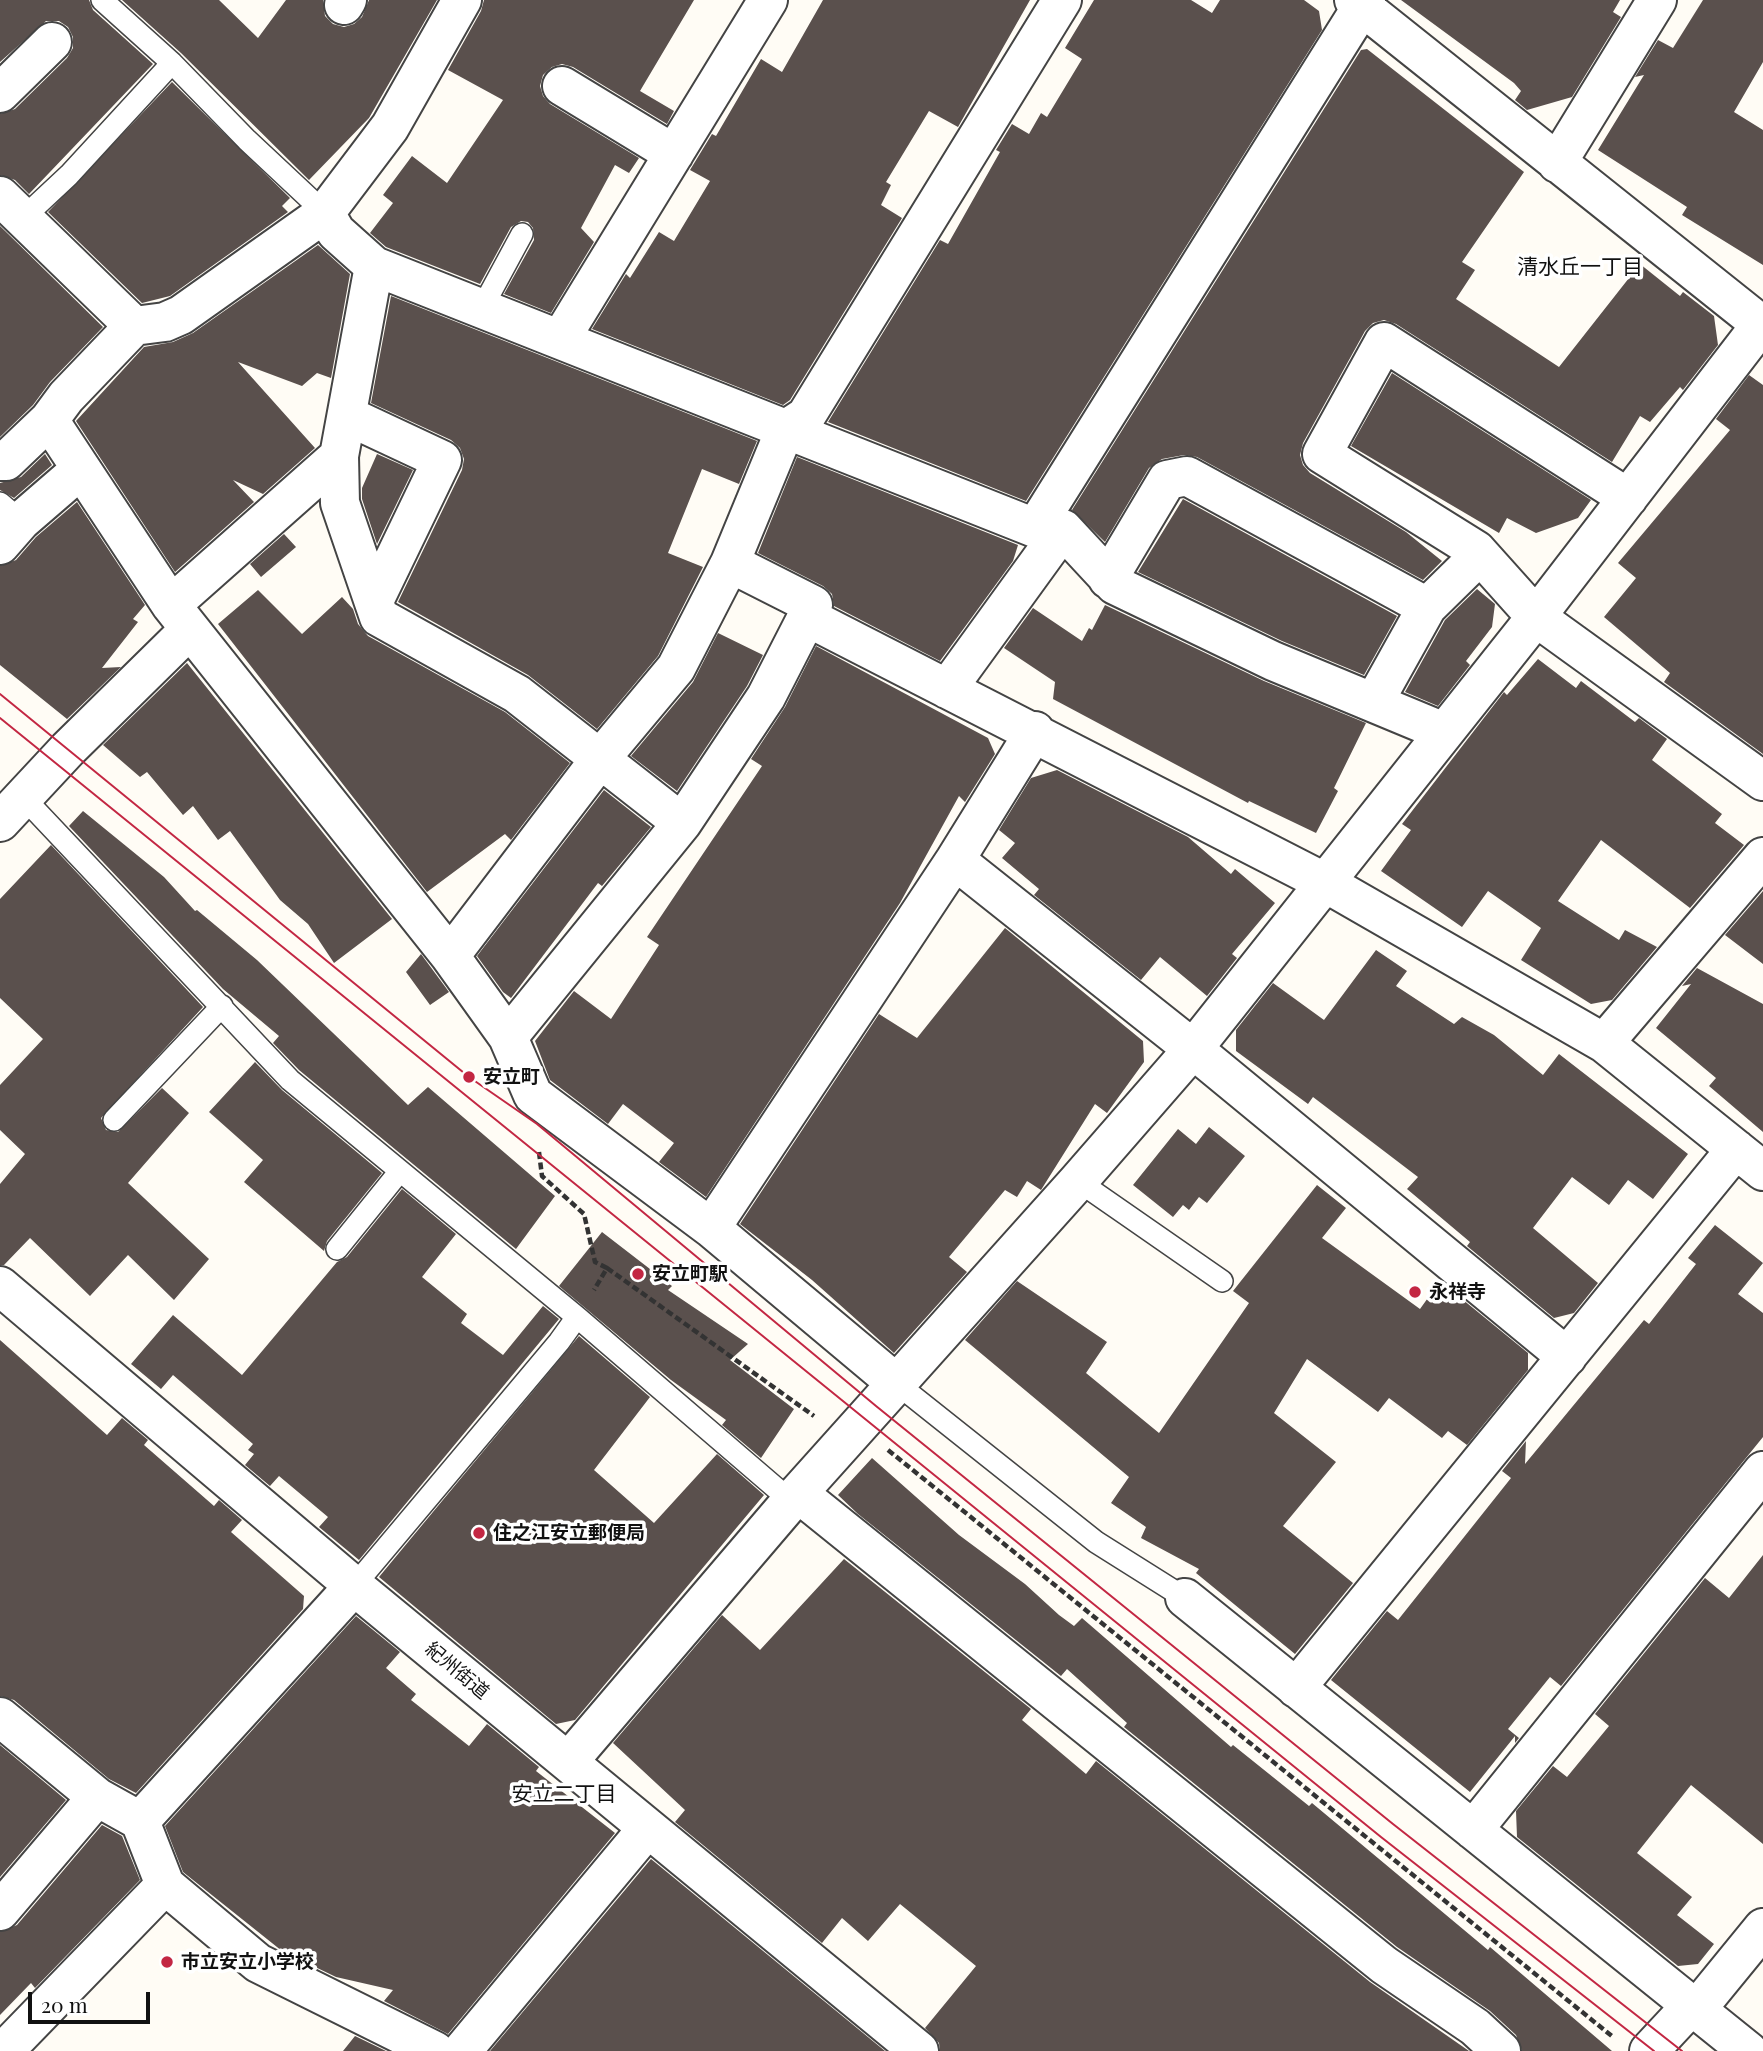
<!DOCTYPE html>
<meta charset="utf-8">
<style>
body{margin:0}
#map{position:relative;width:1763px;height:2051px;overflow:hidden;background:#fffcf5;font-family:"Playfair Display",serif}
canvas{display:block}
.scale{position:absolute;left:28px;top:1992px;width:122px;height:32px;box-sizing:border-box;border:4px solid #111;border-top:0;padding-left:9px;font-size:21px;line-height:24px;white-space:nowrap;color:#111;-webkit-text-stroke:5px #fff;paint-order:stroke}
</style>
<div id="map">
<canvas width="1763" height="2051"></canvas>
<div class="scale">20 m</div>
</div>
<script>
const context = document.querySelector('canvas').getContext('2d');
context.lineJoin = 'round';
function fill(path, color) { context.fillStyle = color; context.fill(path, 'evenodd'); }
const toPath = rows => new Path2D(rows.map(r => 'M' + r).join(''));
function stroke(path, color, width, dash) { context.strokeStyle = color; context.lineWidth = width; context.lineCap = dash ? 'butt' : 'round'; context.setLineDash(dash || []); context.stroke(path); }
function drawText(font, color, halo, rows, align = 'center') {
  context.font = font + ' "Playfair Display","Noto Sans JP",serif'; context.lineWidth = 7; context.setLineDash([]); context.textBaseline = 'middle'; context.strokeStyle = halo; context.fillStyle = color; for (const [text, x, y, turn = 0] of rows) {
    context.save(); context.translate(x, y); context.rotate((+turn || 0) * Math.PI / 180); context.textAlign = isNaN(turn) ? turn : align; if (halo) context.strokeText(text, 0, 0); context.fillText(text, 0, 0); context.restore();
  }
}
fill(toPath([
 [0,0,89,0,93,10,153,64,29,194,15,180,0,175,0,114,15,109,67,58,73,48,73,37,68,27,59,21,46,21,0,62],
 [122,0,219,0,258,38,286,0,323,0,325,16,333,24,344,27,354,24,362,17,369,0,437,0,369,118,309,180,181,53],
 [484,0,694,0,640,91,674,111,667,124,573,67,562,64,552,67,543,75,540,86,543,96,550,104,639,158,629,173,615,165,581,228,594,242,551,313,504,294,534,240,533,228,528,222,521,221,511,227,480,284,386,247,370,233,393,203,383,195,412,156,447,183,503,100,448,70,481,11],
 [823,0,1030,0,958,127,929,111,886,182,891,185,881,205,902,218,790,400,783,405,592,329,626,274,630,278,659,232,674,241,710,181,690,170,712,134,716,136,761,59,782,72],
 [1094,0,1191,0,1212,13,1220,0,1304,0,1319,11,1322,30,1026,501,828,422,940,240,948,244,1000,152,996,150,1012,124,1029,134,1041,113,1047,117,1082,59,1065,48],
 [1401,0,1620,0,1613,12,1621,17,1572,97,1527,110,1515,100,1521,91,1514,83],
 [1703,0,1763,0,1763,62,1734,112,1763,130,1763,265,1682,215,1687,207,1598,150,1644,75,1635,77,1658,40,1673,48],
 [1367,49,1524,172,1462,262,1475,270,1456,299,1559,367,1640,264,1680,296,1683,292,1714,316,1718,345,1683,390,1680,387,1650,422,1640,416,1612,462,1396,324,1384,320,1373,323,1365,331,1303,443,1300,455,1303,465,1310,473,1406,532,1442,561,1423,580,1197,457,1184,455,1162,459,1149,468,1105,542,1072,510,1361,50],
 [172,82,290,198,282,206,288,212,170,296,142,303,48,212],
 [0,226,103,327,50,382,33,405,0,437],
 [318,245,350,274,331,378,317,373,302,386,238,362,315,448,263,494,233,480,254,502,175,572,76,421,144,347,173,342,193,333],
 [391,296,757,441,739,484,702,469,668,553,703,567,658,656,597,729,528,675,398,602,462,470,464,459,460,448,451,440,371,403],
 [1392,373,1591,500,1578,518,1536,533,1507,518,1499,533,1351,446],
 [1749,375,1763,385,1763,754,1664,682,1670,673,1604,617,1636,578,1618,563,1730,430,1716,419],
 [45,454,52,465,14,498,0,490,0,483,21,477],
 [377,454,413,470,377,544,362,499,362,488],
 [797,457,1018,545,1013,561,940,661,834,606,832,594,823,586,758,553],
 [1183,499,1397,616,1364,675,1282,641,1138,572],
 [77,502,145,605,133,619,138,622,102,668,121,667,67,719,0,665,0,566,16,560,36,537],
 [284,534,296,547,261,577,250,564],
 [1477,589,1495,604,1492,627,1466,661,1470,665,1438,706,1405,692,1445,620],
 [258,590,302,634,342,597,353,609,358,624,368,636,505,712,570,763,511,840,505,834,427,892,218,624],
 [1105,605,1264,681,1366,723,1334,788,1338,791,1316,833,1249,801,1248,803,1053,699,1055,682,1004,648,1033,608,1082,641,1089,628,1092,630],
 [718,633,763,655,747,686,677,791,631,756,693,682],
 [816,646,988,738,995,754,965,802,959,796,900,903,706,1197,659,1162,674,1143,623,1104,608,1124,550,1080,535,1041,574,991,611,1019,659,945,647,937,762,766,751,759,785,707],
 [1538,659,1576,688,1581,681,1635,722,1639,718,1667,739,1652,760,1722,814,1715,823,1744,845,1690,908,1601,840,1558,901,1619,940,1625,930,1657,947,1612,1000,1591,1004,1521,960,1541,928,1488,891,1462,927,1381,871,1411,830,1402,824,1504,692,1507,695],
 [187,663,392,919,334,963,308,924,280,900,230,831,218,840,193,806,183,815,147,772,140,777,103,745],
 [1057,770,1188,837,1231,874,1235,869,1275,903,1232,954,1237,958,1207,996,1160,957,1141,980,1034,895,1039,889,1002,858,1015,843,999,830,1031,778],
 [604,790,651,827,602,886,598,883,511,998,503,992,477,956],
 [83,811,164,877,195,911,197,910,257,960,408,1105,428,1087,555,1196,516,1249,299,1070,273,1043,279,1036,223,989,69,826],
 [51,845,203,1007,101,1118,106,1130,118,1132,162,1088,189,1113,128,1183,209,1259,174,1300,128,1255,90,1296,30,1238,4,1265,0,1265,0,1184,25,1154,0,1130,0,1085,43,1039,0,998,0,899],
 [1763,891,1763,964,1725,935],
 [1005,928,1143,1041,1144,1062,1107,1113,1095,1104,1041,1190,1027,1181,1017,1197,1005,1190,949,1257,967,1272,894,1353,812,1280,740,1224,879,1014,917,1038],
 [1376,950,1407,971,1396,986,1454,1024,1462,1017,1494,1035,1543,1075,1559,1054,1688,1154,1653,1199,1628,1180,1609,1205,1572,1177,1533,1228,1598,1283,1574,1313,1554,1318,1467,1246,1470,1242,1407,1189,1418,1177,1313,1097,1308,1104,1236,1051,1236,1030,1273,983,1324,1020],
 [421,954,449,992,430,1005,406,972],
 [1697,968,1763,1004,1763,1132,1709,1086,1716,1078,1656,1028,1691,984,1682,986],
 [255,1062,282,1090,382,1173,327,1241,324,1251,244,1182,263,1160,209,1112],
 [1209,1127,1245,1156,1207,1203,1199,1197,1189,1210,1183,1205,1173,1217,1133,1185,1178,1129,1196,1144],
 [1317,1185,1346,1208,1322,1238,1420,1309,1440,1281,1528,1353,1528,1370,1467,1445,1448,1431,1442,1438,1389,1398,1378,1412,1307,1359,1274,1413,1336,1462,1283,1526,1353,1583,1295,1654,1196,1573,1199,1569,1141,1538,1146,1527,1111,1503,1129,1477,965,1340,1017,1281,1107,1342,1086,1373,1159,1433,1249,1303,1233,1291],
 [402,1189,456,1234,422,1277,467,1314,461,1323,503,1355,543,1306,559,1319,359,1560,319,1527,328,1517,279,1476,270,1486,245,1465,254,1454,248,1450,253,1444,173,1375,161,1389,131,1364,173,1315,242,1375,337,1262,347,1257],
 [1715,1225,1763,1263,1738,1294,1763,1313,1763,1437,1561,1686,1550,1677,1508,1729,1519,1738,1515,1743,1515,1736,1470,1792,1331,1680,1387,1611,1398,1620,1511,1478,1502,1471,1526,1441,1525,1464,1644,1320,1649,1324,1696,1264,1688,1258],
 [602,1232,672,1286,668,1290,748,1344,730,1360,794,1409,761,1458,722,1425,726,1420,671,1380,559,1286],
 [579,1336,650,1397,594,1470,654,1523,717,1454,764,1495,575,1720,556,1724,379,1577],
 [0,1340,107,1435,122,1418,148,1440,144,1445,214,1506,219,1500,242,1520,231,1532,304,1596,303,1609,136,1793,109,1779,14,1700,0,1696],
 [872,1458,959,1535,1025,1584,1059,1615,1074,1626,1082,1618,1231,1747,1233,1745,1309,1806,1312,1803,1488,1950,1490,1947,1612,2051,1522,2051,1516,2035,1490,2011,1397,1947,1124,1727,1127,1723,1067,1669,1061,1676,858,1514,838,1495],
 [1763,1555,1763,1844,1691,1785,1637,1853,1692,1897,1677,1915,1714,1944,1698,1964,1678,1966,1517,1837,1516,1811,1553,1766,1567,1777,1609,1726,1595,1714,1705,1578,1729,1598],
 [844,1559,1031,1709,1022,1720,1086,1774,1096,1761,1370,1982,1469,2051,940,2051,939,2043,925,2028,976,1966,900,1904,868,1941,842,1918,822,1943,675,1822,685,1810,613,1743,722,1615,760,1650],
 [356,1616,400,1652,386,1668,416,1694,411,1700,469,1746,487,1724,539,1767,536,1771,615,1833,448,2034,384,2001,393,1990,336,1977,282,1951,183,1872,165,1826],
 [0,1745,66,1800,0,1877],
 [102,1825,122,1836,140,1880,35,1988,31,1983,0,2015,0,1932,17,1925],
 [651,1859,885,2051,490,2051],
 [355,2036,386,2051,343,2051]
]), '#5a504d');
const service = toPath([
 [102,0,172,63,247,140,325,213],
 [23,218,69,175,172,63],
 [482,308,522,234],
 [0,503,21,521],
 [23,797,290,1080,577,1317,791,1501],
 [114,1120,222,1006],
 [1078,1181,1222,1281],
 [337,1249,400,1171],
 [896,1383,1096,1542,1185,1598],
 [354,1586,559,1342,577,1317]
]);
const minor = toPath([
 [462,0,390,127,325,213,181,315,165,322,134,326,66,397,49,420,171,605,450,956,508,1037,533,1095,711,1228,896,1383],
 [1354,0,1763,326],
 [344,5,347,0],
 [562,86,674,154],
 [0,93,52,42],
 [1557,163,1657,0],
 [0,196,134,326],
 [325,213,336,232,374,266,1035,528,1054,538],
 [374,266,339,456,340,503,379,617,517,694,682,823],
 [561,338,768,0],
 [348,416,442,460,374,601],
 [0,461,6,461,49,420],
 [1628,498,1384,342,1322,454,1476,550,1536,617,1763,781],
 [1035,528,1366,0],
 [0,545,21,521,80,470],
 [730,563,813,605,807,617,1324,882,1604,1043,1763,1171],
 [1108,579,1167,480,1187,476,1427,607,1480,555],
 [171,605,339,456],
 [947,689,1063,529,1115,585,1273,661,1444,732],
 [1374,702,1427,607],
 [0,822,68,749,190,629],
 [955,860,1193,1049,1567,1357],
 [450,956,600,759,676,668,730,563,785,430,806,416,1062,0],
 [508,1037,682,823,766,697,807,617],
 [1604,1043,1763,857],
 [711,1228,955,860,1035,731],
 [0,1286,354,1586,919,2051],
 [798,1493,1384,1965,1475,2027,1501,2051],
 [1185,1598,1748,2051],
 [1296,1688,1736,1149],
 [0,1717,97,1797,140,1821,165,1885,258,1963,435,2051],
 [568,1762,791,1501,1078,1181,1193,1049,1536,617,1763,322],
 [140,1821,354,1586],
 [1473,1830,1763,1471],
 [0,1911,97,1797],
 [4,2051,165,1885],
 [462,2051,647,1829],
 [1649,2051,1691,2006]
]);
const tertiary = toPath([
 [1696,2010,1763,1928]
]);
stroke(service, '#444', 24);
stroke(minor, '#444', 42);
stroke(tertiary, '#444', 42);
stroke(toPath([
 [539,1152,542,1176,584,1214,595,1262,607,1268,594,1290],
 [607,1268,814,1416],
 [888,1450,1613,2037]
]), '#333', 4.5, [7, 3.5]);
stroke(service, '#fff', 21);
stroke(minor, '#fff', 38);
stroke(tertiary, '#fff', 38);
stroke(toPath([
 [0,694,469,1077,537,1124,876,1406,1393,1824,1682,2051],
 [0,718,1381,1837,1654,2051]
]), '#c32743', 2);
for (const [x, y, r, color] of [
 [469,1077,7,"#c32743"],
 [638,1274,7,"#c32743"],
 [1415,1292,7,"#c32743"],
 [479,1533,7,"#c32743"],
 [167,1962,7,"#c32743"]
]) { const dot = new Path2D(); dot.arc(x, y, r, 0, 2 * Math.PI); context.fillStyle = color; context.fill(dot); stroke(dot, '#fff', 2.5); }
drawText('bold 19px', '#111', '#fff', [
 ["安立町",483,1077],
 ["安立町駅",652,1274],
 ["永祥寺",1429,1292],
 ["住之江安立郵便局",493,1533],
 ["市立安立小学校",181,1962]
], 'left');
drawText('19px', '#111', '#fff', [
 ["紀州街道",457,1671,40]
]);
drawText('21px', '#111', '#fff', [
 ["清水丘一丁目",1580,267],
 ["安立二丁目",564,1794]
]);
</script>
